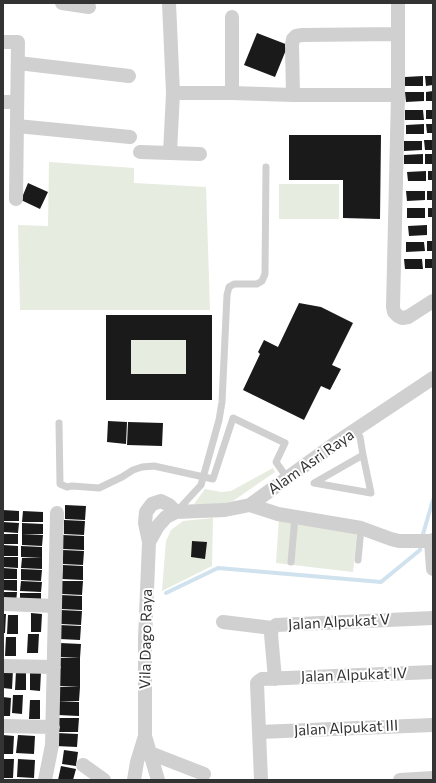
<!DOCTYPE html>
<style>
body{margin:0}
#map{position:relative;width:436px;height:783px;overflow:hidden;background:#fff;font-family:Commissioner,sans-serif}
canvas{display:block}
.frame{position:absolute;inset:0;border:4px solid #333;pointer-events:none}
</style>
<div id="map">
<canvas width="436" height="783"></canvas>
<div class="frame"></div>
</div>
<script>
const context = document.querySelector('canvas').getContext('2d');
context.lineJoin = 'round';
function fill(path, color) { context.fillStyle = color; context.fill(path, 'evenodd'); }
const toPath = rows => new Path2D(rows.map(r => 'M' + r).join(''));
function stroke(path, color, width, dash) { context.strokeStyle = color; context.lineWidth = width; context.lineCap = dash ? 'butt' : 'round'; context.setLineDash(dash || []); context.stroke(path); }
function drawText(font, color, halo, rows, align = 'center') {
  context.font = font + ' Commissioner,sans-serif'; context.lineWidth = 4; context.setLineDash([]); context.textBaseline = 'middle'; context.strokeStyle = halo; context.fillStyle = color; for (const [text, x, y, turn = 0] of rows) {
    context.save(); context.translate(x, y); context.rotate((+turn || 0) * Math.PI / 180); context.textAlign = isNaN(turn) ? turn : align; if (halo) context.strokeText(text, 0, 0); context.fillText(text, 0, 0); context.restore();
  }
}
fill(toPath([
 [49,162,134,168,134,183,206,187,210,310,20,310,18,225,48,226],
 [279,184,339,184,339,219,279,219],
 [131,340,186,340,186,374,131,374],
 [273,468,275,472,233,501,222,504,194,504,205,489,221,492,231,491],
 [213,518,212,566,162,591,166,541,171,530,183,521],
 [279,518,357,531,353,572,276,563]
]), '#e6ecdf');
stroke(toPath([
 [166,593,218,568,381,582,420,550,423,534,433,500]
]), '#cfe2ee', 4);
fill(toPath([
 [257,33,288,45,275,77,244,65],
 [423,76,423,86,405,86,405,77],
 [425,76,433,76,433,85,426,86],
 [433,91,433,101,426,101,426,92],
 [405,92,424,92,424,101,406,102],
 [405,110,423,110,424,120,405,120],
 [426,110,433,110,433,119,426,119],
 [424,124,424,134,406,134,406,125],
 [426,124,433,124,433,133,427,133],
 [289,135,381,135,380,219,343,218,343,180,289,180],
 [424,140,433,140,433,150,425,150],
 [404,141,422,141,422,150,404,151],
 [423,154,423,164,404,164,404,155],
 [425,154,433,154,433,164,425,164],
 [426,171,426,181,408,181,407,172],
 [428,171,433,171,433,180,428,180],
 [28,183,48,192,40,209,21,200],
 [406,191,425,191,425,200,407,201],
 [427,191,433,191,433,200,427,200],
 [407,208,425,208,425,218,407,218],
 [428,208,433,208,433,217,428,217],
 [427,225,427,235,409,236,408,226],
 [427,241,433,241,433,251,427,251],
 [406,242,424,242,425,251,406,252],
 [404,259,422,259,423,269,405,269],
 [425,259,433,259,433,268,425,268],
 [299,303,321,307,353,323,332,365,341,369,330,390,321,386,304,420,243,390,260,354,258,352,264,340,278,347],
 [106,315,212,315,212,400,106,400],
 [131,340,186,340,186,374,131,374],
 [108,421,127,422,126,444,107,442],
 [128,422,163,423,162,446,127,445],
 [65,505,86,506,85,520,65,519],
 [3,510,19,511,19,521,3,521],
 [23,511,43,512,43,522,22,522],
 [64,520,85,521,84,535,64,534],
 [3,522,19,523,18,533,3,532],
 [22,523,43,524,43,534,22,534],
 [3,534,18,534,18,544,3,544],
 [22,534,43,535,42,546,22,545],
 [63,535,84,536,84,550,63,549],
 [192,541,207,542,205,559,191,557],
 [3,545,18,546,18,556,3,556],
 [21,546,42,547,42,558,21,557],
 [63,550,84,551,83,565,63,564],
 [3,557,18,557,18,568,3,567],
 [22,558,42,558,42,569,21,568],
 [63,565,83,566,83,580,62,579],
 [3,568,17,569,17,579,3,579],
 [21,569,42,570,41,581,21,580],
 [3,580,17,580,17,591,3,590],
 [21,581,42,582,41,592,20,591],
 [62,581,83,581,82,595,62,594],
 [3,592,17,592,16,603,3,602],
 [20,593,41,593,41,604,20,603],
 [61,595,82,596,82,610,61,609],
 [61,610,82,611,81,625,61,624],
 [31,613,42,614,41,632,31,632],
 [3,614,6,614,5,633,3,633],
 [8,615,18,615,18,634,7,634],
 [60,625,81,626,80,640,60,639],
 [28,634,39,634,38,653,27,653],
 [6,637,16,637,16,656,5,656],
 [60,643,81,644,80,658,59,657],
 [60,658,80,658,80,687,59,686],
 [3,669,13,670,12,689,3,688],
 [16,671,26,672,26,690,15,690],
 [30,671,41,672,40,691,30,690],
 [59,687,80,687,79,701,59,701],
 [13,695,23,695,22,714,12,713],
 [3,697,11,698,10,716,3,716],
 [30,700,40,700,40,719,29,719],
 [58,701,79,702,79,716,58,715],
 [58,718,79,718,78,732,57,732],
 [57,733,78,734,77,747,56,746],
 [3,735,14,736,13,754,3,754],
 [18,735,35,736,34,754,16,753],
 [64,750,78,752,76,766,62,764],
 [3,759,14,759,13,778,3,778],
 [18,759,35,760,34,778,17,777],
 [61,766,76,769,73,780,58,780]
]), '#1a1a1a');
stroke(toPath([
 [59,423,60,484,67,487,72,486,99,488,122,477,133,470,142,467,154,466,213,479,233,418,285,443,276,462,287,478],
 [356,430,360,437,363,455,371,493,314,483,363,455],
 [177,511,201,485,219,420,222,402,227,295,229,287,234,284,257,284,262,281,265,274,266,167],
 [358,560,361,528],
 [291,562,295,517]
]), '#d0d0d0', 7);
stroke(toPath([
 [62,3,89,7],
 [169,3,173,93,170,153],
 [398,3,398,95,393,307,394,312,398,316,402,318,408,317,433,301],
 [232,17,232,93],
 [3,42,18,42,16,199],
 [18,63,129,76],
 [173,93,232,93,293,95,398,95],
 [293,95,292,45,293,39,296,36,302,35,398,34],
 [3,102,17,102],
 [17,126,130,137],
 [140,152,200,154],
 [250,505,278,514,361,528,391,539,399,541,431,541],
 [433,540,431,541,433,569],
 [149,542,158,526,166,517,176,512,225,510,250,505,337,442,433,378],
 [3,604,55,606],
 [223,622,272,628],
 [3,666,54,667],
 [275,679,271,634,272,628,276,625,433,618],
 [3,726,53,727],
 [259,732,433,725],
 [150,753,204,774],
 [83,765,104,780],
 [45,780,52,745,57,513],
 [134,780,137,762,145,736],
 [158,780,145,736,145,639,149,542,145,523,146,512,152,504,161,501,169,505,176,512],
 [261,780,257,683,259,681,262,679,433,672],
 [400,780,433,778]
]), '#d0d0d0', 14);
drawText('15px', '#333', '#fff', [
 ["Alam Asri Raya",311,462,-35],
 ["Jalan Alpukat V",339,622,-3],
 ["Vila Dago Raya",146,639,-89],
 ["Jalan Alpukat IV",354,675,-2],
 ["Jalan Alpukat III",346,728,-3]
]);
</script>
